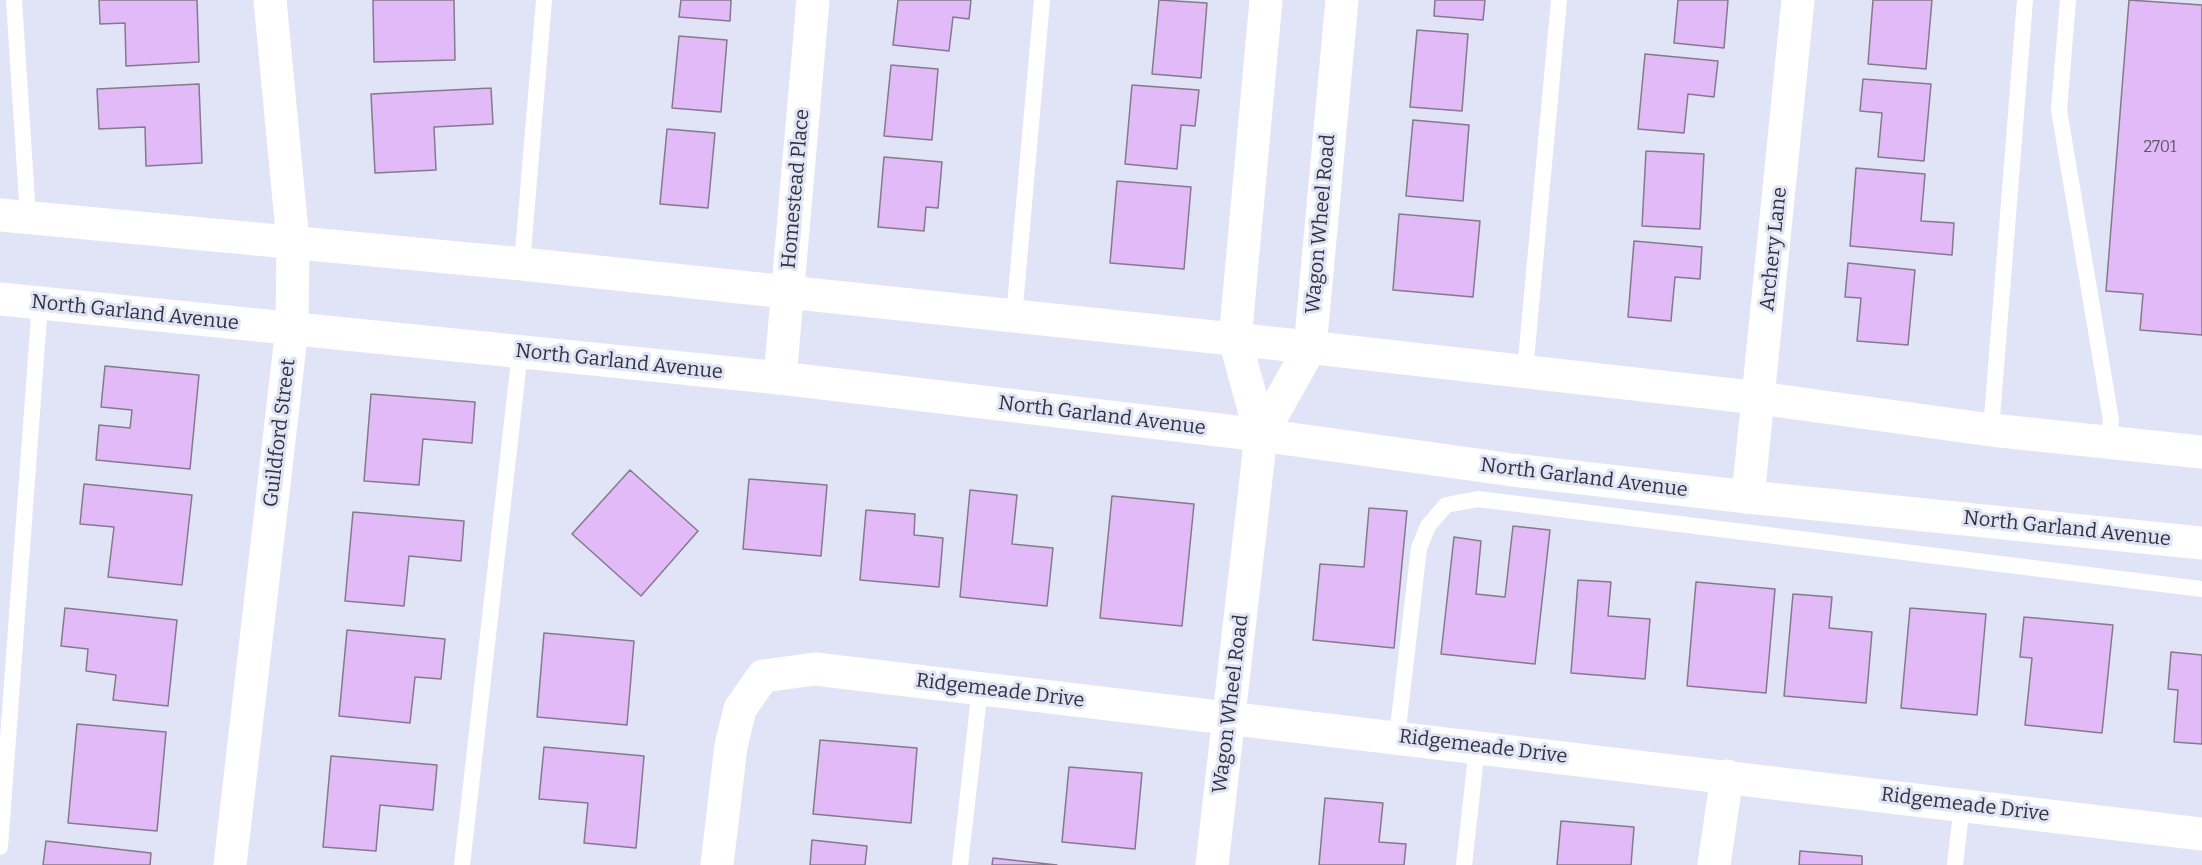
<!DOCTYPE html>
<style>
body{margin:0}
canvas{display:block;background:#e1e4f7}
</style>
<canvas width="2202" height="865"></canvas>
<script>
const context = document.querySelector('canvas').getContext('2d');
context.lineJoin = 'round';
function fill(path, color) { context.fillStyle = color; context.fill(path, 'evenodd'); }
const toPath = rows => new Path2D(rows.map(r => 'M' + r).join(''));
function stroke(path, color, width, dash) { context.strokeStyle = color; context.lineWidth = width; context.lineCap = dash ? 'butt' : 'round'; context.setLineDash(dash || []); context.stroke(path); }
function drawText(font, color, halo, rows, align = 'center') {
  context.font = font + ' Bitter,serif'; context.lineWidth = 6; context.setLineDash([]); context.textBaseline = 'middle'; context.strokeStyle = halo; context.fillStyle = color; for (const [text, x, y, turn = 0] of rows) {
    context.save(); context.translate(x, y); context.rotate((+turn || 0) * Math.PI / 180); context.textAlign = isNaN(turn) ? turn : align; if (halo) context.strokeText(text, 0, 0); context.fillText(text, 0, 0); context.restore();
  }
}
const building = toPath([
 [99,0,197,0,199,62,126,66,125,23,100,24,99,0],
 [373,0,454,0,455,60,374,62,373,0],
 [681,0,731,0,730,21,679,17,681,0],
 [898,0,971,0,969,19,953,17,949,51,893,45,898,0],
 [1159,0,1207,3,1201,78,1152,74,1159,0],
 [1435,0,1485,0,1483,20,1434,16,1435,0],
 [1678,0,1728,0,1724,48,1674,43,1678,0],
 [1873,0,1932,0,1926,69,1868,64,1873,0],
 [2129,0,2202,5,2202,335,2140,330,2143,294,2106,291,2129,0],
 [1417,30,1468,34,1462,111,1410,107,1417,30],
 [679,36,727,40,721,112,672,108,679,36],
 [1645,54,1718,61,1714,97,1688,94,1684,133,1638,129,1645,54],
 [891,65,938,69,932,140,884,136,891,65],
 [1863,79,1931,84,1924,161,1878,157,1882,113,1860,111,1863,79],
 [199,84,202,163,146,166,145,127,99,129,97,89,199,84],
 [1132,85,1199,90,1195,126,1181,125,1177,169,1125,164,1132,85],
 [491,88,493,124,434,127,436,170,375,173,371,94,491,88],
 [1413,120,1469,125,1463,201,1406,196,1413,120],
 [667,129,715,133,708,208,660,204,667,129],
 [1646,151,1704,154,1700,229,1642,226,1646,151],
 [884,157,942,162,938,208,926,207,924,231,878,227,884,157],
 [1856,168,1925,174,1921,221,1954,223,1952,255,1850,246,1856,168],
 [1117,181,1191,187,1184,269,1110,263,1117,181],
 [1399,214,1480,221,1473,297,1393,290,1399,214],
 [1634,241,1702,247,1700,279,1675,277,1671,321,1628,317,1634,241],
 [1848,263,1915,270,1908,345,1857,341,1861,298,1845,297,1848,263],
 [105,366,199,375,190,469,96,460,99,425,130,428,132,410,101,407,105,366],
 [371,394,475,402,472,443,423,439,419,485,364,481,371,394],
 [630,470,698,531,641,596,572,534,630,470],
 [749,479,827,485,821,556,743,549,749,479],
 [84,484,192,495,182,585,108,577,114,527,80,524,84,484],
 [970,490,1017,495,1012,544,1053,548,1047,606,960,597,970,490],
 [1112,496,1194,504,1182,626,1100,618,1112,496],
 [1369,508,1407,511,1394,648,1313,640,1320,564,1364,567,1369,508],
 [866,510,915,514,914,535,943,538,939,587,860,580,866,510],
 [353,512,464,521,461,561,409,556,404,606,345,601,353,512],
 [1513,526,1550,530,1535,664,1441,654,1454,537,1481,541,1476,594,1505,597,1513,526],
 [1578,580,1611,582,1608,616,1650,619,1645,679,1571,673,1578,580],
 [1696,582,1775,589,1766,693,1687,686,1696,582],
 [1793,594,1832,597,1829,628,1872,632,1866,703,1784,696,1793,594],
 [65,608,177,620,168,706,113,700,116,675,86,671,88,649,61,646,65,608],
 [1910,608,1986,614,1977,715,1901,708,1910,608],
 [2024,617,2113,625,2102,733,2025,725,2032,658,2020,657,2024,617],
 [347,630,445,639,441,679,415,677,410,723,339,716,347,630],
 [544,633,634,641,627,725,537,717,544,633],
 [2171,652,2202,655,2202,744,2174,742,2178,690,2168,689,2171,652],
 [77,724,166,732,157,831,68,823,77,724],
 [820,740,917,748,911,823,813,814,820,740],
 [544,747,644,756,636,848,584,843,588,803,539,799,544,747],
 [331,756,437,765,433,810,380,805,376,851,323,847,331,756],
 [1069,767,1142,773,1135,849,1062,842,1069,767],
 [1325,798,1383,803,1379,842,1406,844,1404,865,1319,865,1325,798],
 [1561,821,1634,827,1631,865,1557,865,1561,821],
 [812,840,867,846,865,865,810,865,812,840],
 [46,841,151,853,150,865,43,865,46,841],
 [1800,851,1862,856,1862,865,1799,865,1800,851],
 [993,858,1057,865,992,865,993,858]
]);
fill(building, '#e1baf7');
stroke(building, '#847a8a', 1.5);
stroke(toPath([
 [14,0,28,217],
 [2068,0,2059,110,2111,420,2109,442],
 [522,264,544,0],
 [1014,317,1042,0],
 [1525,371,1559,0],
 [1991,430,2025,0],
 [1397,737,1419,548,1428,526,1446,505,1478,499,2202,589],
 [0,847,40,303],
 [462,865,520,352],
 [960,865,980,688],
 [1464,865,1477,747],
 [1955,865,1962,804]
]), '#fff', 16);
stroke(toPath([
 [1748,497,1798,0],
 [230,865,292,328,293,242,270,0],
 [717,865,731,746,740,709,763,676,815,669,2202,834],
 [1212,865,1261,435],
 [1714,865,1727,776]
]), '#fff', 33);
stroke(toPath([
 [780,378,813,0],
 [1261,435,1310,348,1342,0],
 [1261,435,1235,340,1266,0]
]), '#fff', 33);
stroke(toPath([
 [0,215,522,264,1280,344,1759,398,1991,430,2202,452],
 [0,299,780,378,1261,435,1513,470,1748,497,2202,543]
]), '#fff', 33);
drawText('16px', '#5e566a', null, [
 ["2701",2160,148]
]);
drawText('20px', '#33343b', '#e1e4f7', [
 ["Homestead Place",796,189,-85],
 ["Wagon Wheel Road",1321,224,-85],
 ["Archery Lane",1774,249,-84],
 ["North Garland Avenue",135,313,6],
 ["North Garland Avenue",619,362,6],
 ["North Garland Avenue",1102,416,7],
 ["Guildford Street",280,433,-83],
 ["North Garland Avenue",1584,478,7],
 ["North Garland Avenue",2067,529,6],
 ["Ridgemeade Drive",1000,691,7],
 ["Wagon Wheel Road",1231,704,-83],
 ["Ridgemeade Drive",1483,747,7],
 ["Ridgemeade Drive",1965,805,7]
]);
</script>
